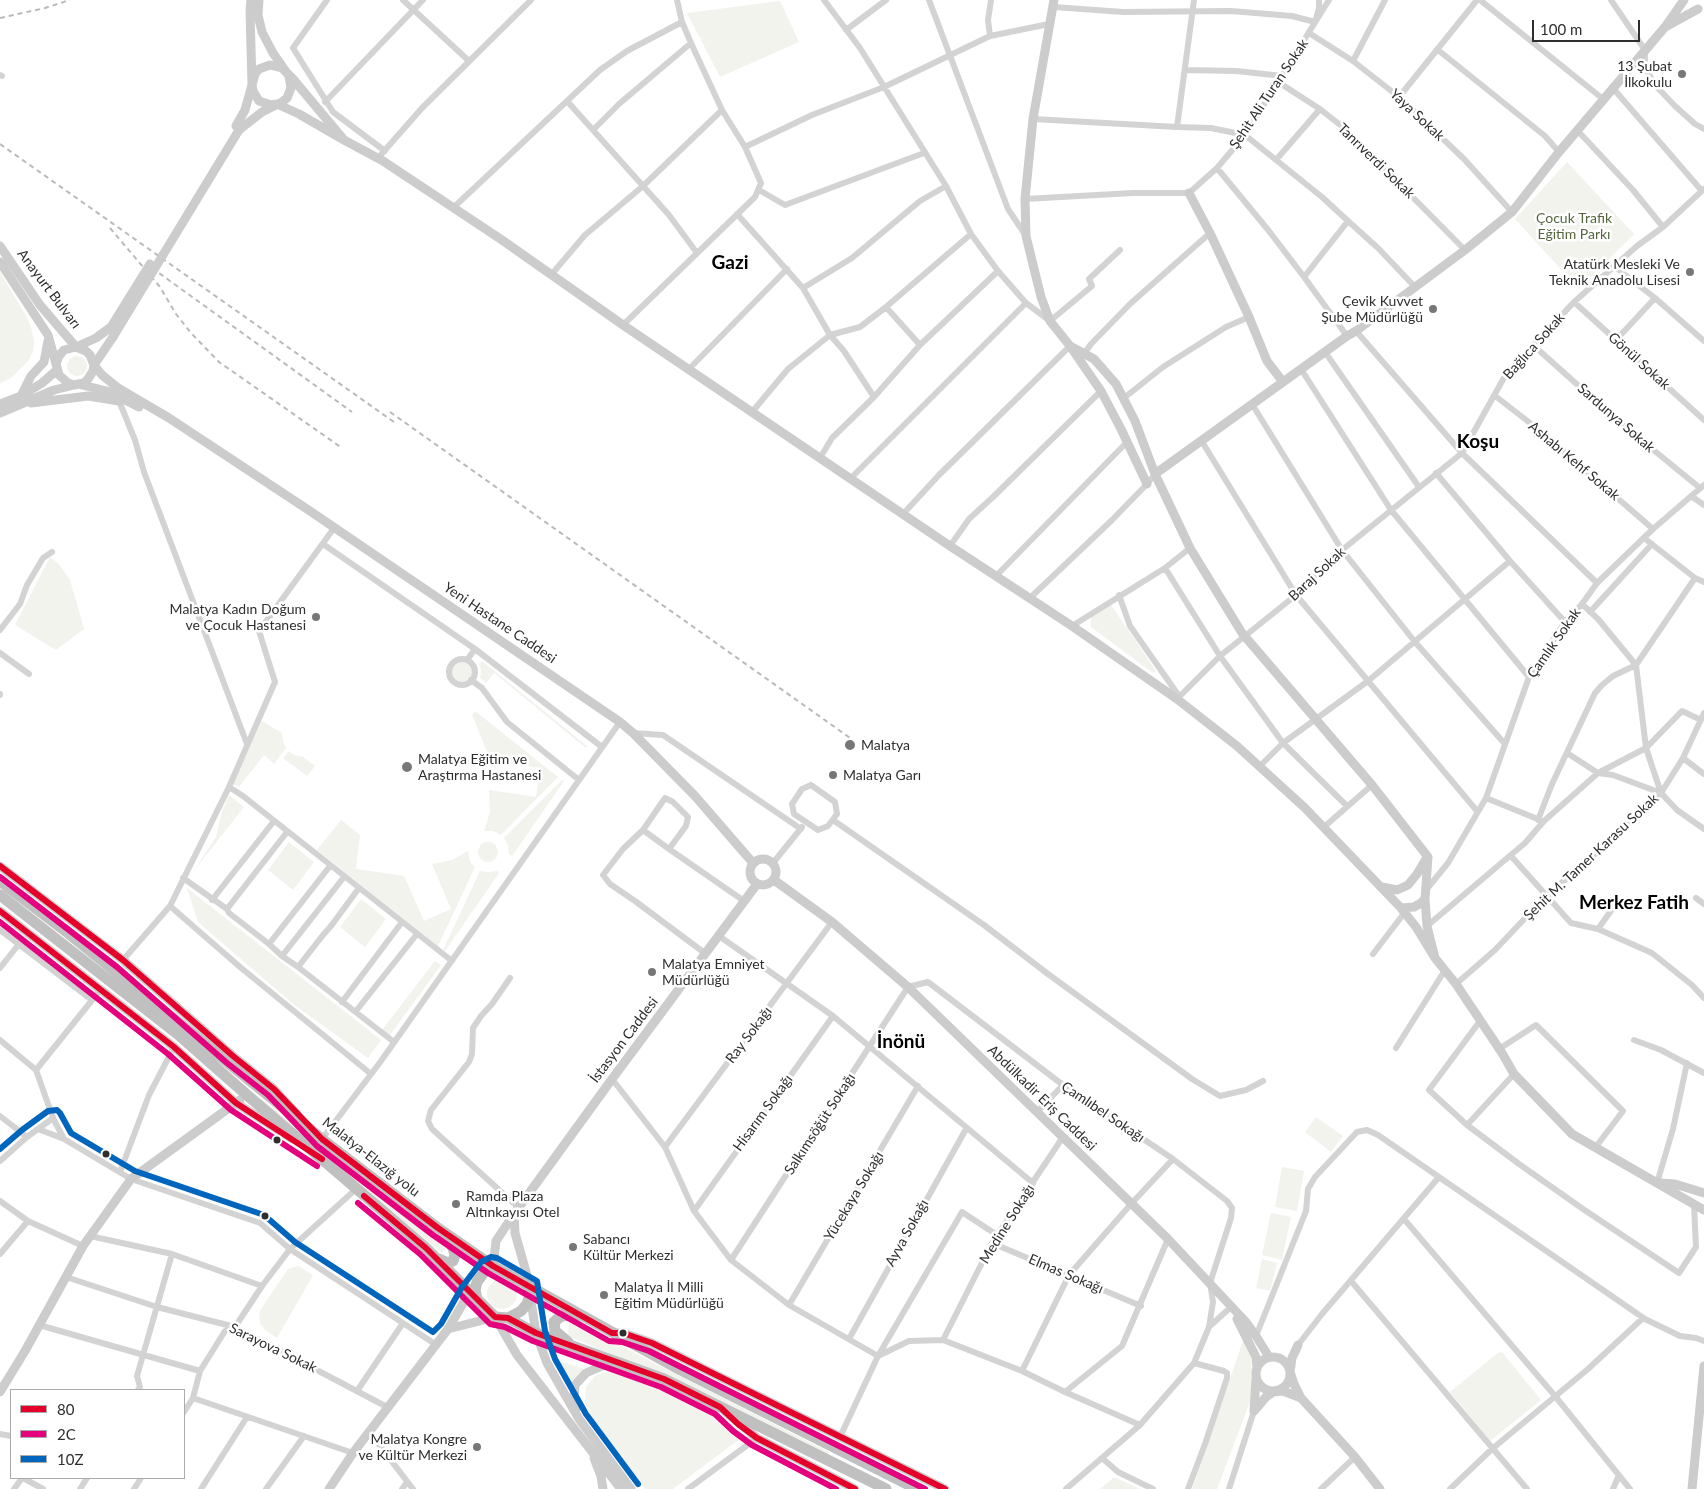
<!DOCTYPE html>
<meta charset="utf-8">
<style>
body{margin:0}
#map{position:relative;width:1704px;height:1489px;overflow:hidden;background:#fff;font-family:Lato,sans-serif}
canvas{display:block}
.legend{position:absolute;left:10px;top:1389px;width:175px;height:90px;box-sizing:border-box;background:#fff;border:1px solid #ababab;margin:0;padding:6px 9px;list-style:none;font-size:15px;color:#2e2e2e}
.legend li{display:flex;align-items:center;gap:10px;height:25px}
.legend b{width:25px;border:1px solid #ababab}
.scale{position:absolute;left:1532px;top:20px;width:108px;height:22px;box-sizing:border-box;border:2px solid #2e2e2e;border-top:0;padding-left:6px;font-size:15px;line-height:18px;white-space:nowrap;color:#2e2e2e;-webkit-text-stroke:4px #fff;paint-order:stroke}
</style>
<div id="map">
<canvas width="1704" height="1489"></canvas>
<ul class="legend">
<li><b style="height:6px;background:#e4002b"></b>80</li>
<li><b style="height:6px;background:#e5007d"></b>2C</li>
<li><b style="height:6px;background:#0065bd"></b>10Z</li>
</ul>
<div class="scale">100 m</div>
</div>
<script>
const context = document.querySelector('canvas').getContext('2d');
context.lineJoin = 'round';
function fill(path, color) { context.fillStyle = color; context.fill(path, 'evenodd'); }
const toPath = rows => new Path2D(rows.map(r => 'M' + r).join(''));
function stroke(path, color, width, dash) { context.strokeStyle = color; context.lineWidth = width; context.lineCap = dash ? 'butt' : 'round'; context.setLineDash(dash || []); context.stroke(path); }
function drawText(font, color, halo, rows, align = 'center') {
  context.font = font + ' Lato,sans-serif'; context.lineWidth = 5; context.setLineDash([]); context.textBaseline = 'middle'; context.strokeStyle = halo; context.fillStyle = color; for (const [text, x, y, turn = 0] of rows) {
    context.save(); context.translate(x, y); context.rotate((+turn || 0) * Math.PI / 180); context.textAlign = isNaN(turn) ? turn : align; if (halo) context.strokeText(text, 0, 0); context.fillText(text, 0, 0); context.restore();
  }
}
fill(toPath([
 [780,1,799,42,720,77,687,13],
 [1567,162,1634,234,1579,289,1515,219],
 [0,272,25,314,31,327,34,341,33,352,28,361,11,378,0,383],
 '67 366a10 10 0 1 1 20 0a10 10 0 1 1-20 0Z',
 [50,557,58,563,70,580,84,629,56,650,15,625],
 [1111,605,1156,671,1153,673,1091,627,1091,616],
 [482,661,587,746,586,748,494,673,486,683,480,678,481,670,479,664],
 '452 672a10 10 0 1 1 20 0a10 10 0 1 1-20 0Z',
 [475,711,558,777,501,835,493,831,484,831,490,812,489,790,536,797,540,768,491,761,472,715],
 [262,721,282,733,283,742,286,748,274,764,264,755,239,787,233,784],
 [289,751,294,755,303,757,315,766,307,776,283,758],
 [562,780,564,781,512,856,509,854,508,846,504,838],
 [229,795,244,807,193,872,216,837,222,811],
 [341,820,360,835,356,869,404,876,424,921,451,909,432,864,452,860,468,851,470,862,475,867,438,946,317,850],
 '478 852a10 10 0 1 1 20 0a10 10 0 1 1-20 0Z',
 [289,842,314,862,293,890,268,870],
 [480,871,488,872,497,871,499,873,445,951,443,950],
 [187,888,381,1040,368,1058,293,1004,198,922],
 [361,899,386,919,365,947,340,927],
 [435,961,441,965,390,1035,382,1030],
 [262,1099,405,1214,448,1245,442,1253,259,1104],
 [1316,1117,1343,1136,1331,1152,1305,1132],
 [1282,1167,1304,1171,1297,1211,1275,1207],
 [1271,1213,1291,1217,1282,1260,1262,1255],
 [1262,1259,1277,1263,1270,1291,1256,1288],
 [298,1266,313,1275,277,1338,265,1330,260,1323,259,1314,263,1306,288,1269],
 '487 1294a15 15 0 1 1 30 0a15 15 0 1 1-30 0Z',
 [569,1318,652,1362,829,1452,827,1456,657,1373,568,1336],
 [1244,1338,1251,1357,1253,1394,1217,1489,1192,1489],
 [1502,1352,1541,1400,1490,1441,1450,1392,1498,1353],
 [553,1359,584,1369,575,1379,571,1390],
 [608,1371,627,1375,713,1413,741,1438,673,1489,645,1489,596,1425,585,1403,586,1387,595,1376],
 [1114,1477,1140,1489,1100,1489]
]), '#f1f3ec');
stroke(toPath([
 [327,0,293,48,333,112,385,151],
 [403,0,469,61],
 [824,0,860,48,946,186,971,234,998,271,1026,303,1050,321,1092,286,1089,279,1120,250],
 [929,0,1008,209,1026,236],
 [1194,0,1177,127,1211,128,1245,135,1322,197,1348,221,1378,248,1415,287],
 [1480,0,1603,99],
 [1611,0,1645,50,1645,67,1655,85,1675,106,1695,124,1704,129],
 [1054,7,1123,12,1231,11,1292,16,1315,22,1319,8,1319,0],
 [846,30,886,0],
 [1309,33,1353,61,1399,97,1464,159,1512,212],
 [990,36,988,20,991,0],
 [1438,50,1545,136,1559,152],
 [1353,61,1385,0],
 [1186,70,1236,71,1283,76],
 [0,75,2,76],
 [1278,82,1320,109,1344,128,1465,250],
 [1612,87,1702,191],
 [1399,97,1477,0],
 [567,101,669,215,697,253],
 [325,102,423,0],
 [1033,119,1177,127],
 [593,130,619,104,691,43],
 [1577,130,1633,190,1663,227],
 [745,147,812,115,884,87,990,36,1049,24],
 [378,158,422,108,531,0],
 [1276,160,1320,109],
 [1217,168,1269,231,1304,277],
 [759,190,785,205,924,153],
 [1025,199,1133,193,1189,193,1217,168,1245,135,1329,0],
 [453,208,600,70,627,51,682,22],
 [737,214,803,288,852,258,920,201,946,186],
 [1615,267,1655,298,1704,341],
 [551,275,585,235,643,186,722,110],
 [803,288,830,335,860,327,886,307,971,234],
 [1574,302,1704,420],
 [886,307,920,345],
 [623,325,755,197,761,183,745,147,722,110,691,43,682,22,677,0],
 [1356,331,1462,453,1505,376,1574,302,1637,246,1663,227,1704,189],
 [1347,336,1304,277,1348,221],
 [1616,340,1655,298],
 [1533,345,1618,421,1700,488],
 [1325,352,1419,487],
 [1084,354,1091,344,1130,304,1210,233],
 [689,369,787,269],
 [1301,369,1391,510,1529,677],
 [1494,395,1539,430,1653,529],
 [874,397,920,345,998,271],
 [1124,398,1163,367,1226,327,1249,317],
 [119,401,135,440,144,472,247,744],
 [1252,404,1342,550,1415,642,1505,744],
 [752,412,788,369,830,335,844,351,874,397,832,438,820,458],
 [1201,440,1296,595,1477,811],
 [1436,473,1510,561],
 [850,479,1026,303],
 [1691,496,1704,505],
 [903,514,939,475,1070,346],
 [1644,538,1695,578,1704,582],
 [323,544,475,649],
 [950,546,969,519,993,497,1101,391],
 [1165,568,1220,656,1283,743,1347,806],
 [996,576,1127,442],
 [1119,595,1130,626,1179,696],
 [1030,598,1112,520,1147,484,1155,474],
 [1582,604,1598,619,1636,665,1646,748,1661,793,1677,810,1704,829],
 [1590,612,1652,544],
 [1072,626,1165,568,1190,548],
 [0,630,20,604,27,585,43,558,52,552],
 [0,653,29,674],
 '449 672a13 13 0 1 1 26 0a13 13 0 1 1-26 0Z',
 [467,660,475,649,602,747],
 [471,680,482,688,507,722,579,780],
 [0,694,0,695],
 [1177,699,1220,656,1296,595,1342,550,1462,453,1597,583],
 [633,733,663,735,801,829],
 [1567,753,1598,773,1613,775,1661,793],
 [1683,758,1704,774],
 [1260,766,1283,743,1368,681,1510,561,1565,622],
 [811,785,835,802,837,814,828,826,818,830,794,814,792,804,802,789,811,785],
 [229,787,243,796,452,961],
 [1486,798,1540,820],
 [833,820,984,925,1048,974,1192,1079,1220,1096,1246,1090,1263,1081],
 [1538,820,1552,784,1595,693,1602,685,1613,676,1636,665,1695,578],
 [1324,827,1372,785],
 [643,830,669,849],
 [1511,856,1571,923,1598,929,1652,953,1692,985,1704,998],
 [773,863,802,827],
 [183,878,227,909,229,913,269,944,282,956,298,967,394,1042],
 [1426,890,1448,863,1486,798,1529,677,1565,622,1582,604,1597,583,1653,529,1704,485],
 [1696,898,1704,904],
 [212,900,274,821],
 [170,906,240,967,371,1074],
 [227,909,287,832],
 [1427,926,1525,843,1544,821,1598,773,1646,748,1682,711,1701,720],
 [1598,929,1615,905],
 [0,930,92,1000],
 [719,936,833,1016,1033,1183],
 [269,944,330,866],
 [706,954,635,901,610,884,603,875,623,849,643,830,665,798,673,802,688,817,686,826,669,849,744,901],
 [1373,954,1405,912],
 [282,956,344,877],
 [123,960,170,906,229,787,275,682,259,631,334,528],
 [298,967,323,935,331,926,359,888],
 [0,968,19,944],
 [510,978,492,1004,481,1016,473,1028,472,1054,469,1062,431,1110,428,1121,432,1129,519,1208],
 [1456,984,1495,950,1546,896,1623,830,1661,793,1683,758,1704,713],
 [342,1002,402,922],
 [356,1011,417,934],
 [1480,1021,1429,1090,1467,1125,1519,1164,1583,1209,1679,1273,1696,1247,1694,1205],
 [0,1040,36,1070,101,989],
 [1634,1040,1661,1050,1704,1073],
 [1396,1048,1445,970],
 [1499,1049,1536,1025,1623,1111,1595,1148],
 [36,1070,53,1118,64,1139,131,1179,260,1223,290,1249,435,1344],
 [612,1079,665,1147,694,1211,731,1260,789,1305,878,1356,909,1341,943,1340,1022,1371,1065,1392,1140,1425],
 [1037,1112,1063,1085],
 [0,1116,27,1137],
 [1467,1125,1514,1074],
 [38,1129,64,1139],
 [322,1139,381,1061,620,722],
 [665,1147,832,922],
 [0,1161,27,1137,53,1118],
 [120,1172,149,1095,174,1047],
 [1657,1183,1673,1129,1687,1063],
 [0,1201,28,1221,83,1246],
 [694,1211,833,1016],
 [1404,1219,1555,1396,1630,1489],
 [90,1236,172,1254,262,1286],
 [992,1243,1141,1306],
 [0,1254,28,1221],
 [731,1260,908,987,928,982,1063,1085,1173,1159,1227,1201,1232,1208,1231,1218,1210,1283,1213,1302,1209,1327,1194,1363,1140,1425,1066,1489],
 [66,1277,157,1307,235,1327,389,1408],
 [1351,1281,1527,1489],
 [789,1305,918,1086],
 [39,1325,200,1371],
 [1210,1326,1231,1307],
 [1256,1336,1306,1211,1308,1189,1315,1177,1357,1132,1367,1130,1378,1135,1645,1319,1680,1336,1696,1338,1704,1341],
 [849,1339,966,1129],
 [943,1340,992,1243,1063,1137],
 [1298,1345,1322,1314,1439,1177],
 [1022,1371,1069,1275,1131,1204,1173,1159],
 [138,1390,140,1387,137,1376,172,1254],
 [357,1391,403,1323],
 [1065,1392,1122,1346,1168,1239],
 [193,1398,353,1453],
 [184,1412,193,1398,200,1371,225,1331,235,1327,262,1286,290,1249,356,1189],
 [370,1433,413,1489],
 [0,1434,11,1436],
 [840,1437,878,1356,962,1212,997,1235],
 [1102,1458,1118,1472,1153,1489],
 [23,1478,43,1489],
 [14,1489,22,1478],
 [80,1489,87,1478],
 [134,1489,141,1478],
 [201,1489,247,1417],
 [266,1489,304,1436],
 [402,1489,407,1482],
 [688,1489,757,1438],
 [1188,1489,1205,1444,1227,1378,1227,1373,1224,1371,1194,1363],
 [1229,1489,1254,1411],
 [1321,1489,1355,1457],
 [1450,1489,1492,1449,1588,1369,1643,1318],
 [1613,1489,1619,1475]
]), '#d3d3d3', 6);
stroke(toPath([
 [1054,0,1033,119,1025,199,1026,236,1041,297,1050,321,1070,346,1101,391,1121,429,1147,484],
 [1667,26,1698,9],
 [236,126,245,110,252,85,250,11,251,0],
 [239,130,262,112,282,102,287,98,291,88,289,76,273,53,262,32,258,15,259,0],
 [344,140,293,79,282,68,270,65,259,69,255,74,252,85,253,91,259,101,271,105,277,104,299,114,344,140,383,161,502,240,623,325,950,546,1072,626,1177,699,1237,746,1305,808,1401,908,1416,927,1435,958],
 [0,246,40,305,76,347],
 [0,262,48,335,56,364],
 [113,337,94,365,102,375,118,388,169,418,310,511,620,722,633,733,695,796,753,863],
 [1070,346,1094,359,1116,384,1135,421,1155,474,1190,548,1242,633,1372,785,1428,857,1425,899,1427,926,1435,958,1456,984,1502,1053,1514,1074,1572,1134,1704,1210],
 [76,347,86,351,90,355,94,365,93,371,88,379,84,383,74,385,68,383,59,375,56,364,59,356,64,350,76,347,96,338,111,327],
 [1283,382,1347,336,1356,331,1465,250,1512,212,1559,152,1665,27,1684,0],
 [21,396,31,376,44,362,48,341],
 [31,403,88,396,119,401],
 [0,404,21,396,42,383,57,370],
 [0,413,54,390,78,384,107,391,139,407],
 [1155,474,1283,382,1267,361,1249,317,1210,233,1189,193],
 '750 872a13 13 0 1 1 26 0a13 13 0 1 1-26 0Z',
 [0,866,123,960,233,1056,274,1089,297,1114],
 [774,880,832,922,908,987,1168,1239,1245,1321,1256,1336,1269,1357],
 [1382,887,1397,890,1408,885,1417,874,1426,859],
 [1401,908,1414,907,1421,903,1425,899],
 [0,911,174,1047,236,1103,291,1138],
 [1660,1183,1675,1184,1704,1193],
 [514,1214,515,1233,530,1286],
 [493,1266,496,1241,514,1214,612,1079,757,884],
 [530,1295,536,1333,547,1363,579,1419,631,1489],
 [1237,1319,1256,1357,1257,1367],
 [448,1329,495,1317,517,1355,621,1489],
 [616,1333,623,1333,652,1343,945,1489],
 [1298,1345,1292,1358,1290,1372,1294,1384,1301,1398,1355,1457,1380,1489],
 '1256 1374a17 17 0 1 1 34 0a17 17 0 1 1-34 0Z',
 [0,1392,25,1351,83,1246,131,1179,240,1100],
 [576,1409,574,1400,575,1385,586,1373,602,1366,621,1365],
 [1254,1411,1266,1397,1273,1392,1283,1391,1301,1398],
 [1254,1411,1256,1379],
 [726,1412,757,1438,855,1489],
 [594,1458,601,1476,603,1489],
 [329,1489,353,1453,448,1329,472,1288],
 [1692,1489,1704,1366]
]), '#ccc', 9);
stroke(toPath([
 [0,881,68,933,322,1139,438,1228,493,1266,675,1367,917,1489],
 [0,895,180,1036,247,1095,426,1248,495,1317,508,1318,521,1311,527,1304,530,1295,530,1286],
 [439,1259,448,1263,453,1261,455,1255,453,1248,445,1236],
 [477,1299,475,1290,477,1282,487,1268,493,1266],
 [508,1318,536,1333,664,1379,886,1489],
 [568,1342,555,1331,554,1322,561,1316,580,1315]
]), '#c0c0c0', 11);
stroke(toPath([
 [0,18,45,8,70,0],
 [0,144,394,422],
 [110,228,160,287,176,314,191,333,219,362,342,448],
 [152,268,352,412],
 [390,412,853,740]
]), '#bababa', 2, [5, 4]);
stroke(toPath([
 [111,327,150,264],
 [113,337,239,130]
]), '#ccc', 9);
stroke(toPath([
 [0,866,123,960,233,1056,274,1089,322,1139,438,1228,493,1266,612,1333,623,1333,652,1343,945,1489],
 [0,911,174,1047,236,1103,322,1159],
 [364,1196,426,1248,495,1317,508,1318,536,1333,664,1379,720,1407,738,1424,757,1438,855,1489]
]), '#e4002b', 6);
stroke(toPath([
 [0,877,117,967,227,1063,268,1095,317,1146,433,1235,488,1273,609,1341,622,1342,649,1351,925,1489],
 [0,922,168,1054,231,1110,317,1166],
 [358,1203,420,1254,490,1324,505,1327,533,1341,661,1387,715,1414,733,1431,752,1445,836,1489]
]), '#e5007d', 6);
stroke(toPath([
 [0,1149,22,1130,48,1111,57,1110,60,1113,71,1133,135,1171,264,1215,295,1242,433,1332,441,1324,462,1287,481,1262,491,1257,497,1258,537,1281,545,1331,555,1359,586,1414,638,1484]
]), '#0065bd', 6);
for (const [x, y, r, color] of [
 [1682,74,5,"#777"],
 [1690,272,5,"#777"],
 [1433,309,5,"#777"],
 [316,617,5,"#777"],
 [850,745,6,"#777"],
 [407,767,6,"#777"],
 [833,775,5,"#777"],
 [652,972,5,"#777"],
 [277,1140,4.5,"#2e2e2e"],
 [106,1154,4.5,"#2e2e2e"],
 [456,1204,5,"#777"],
 [265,1216,4.5,"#2e2e2e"],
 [573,1247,5,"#777"],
 [604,1295,5,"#777"],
 [623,1333,4.5,"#2e2e2e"],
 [477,1447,5,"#777"]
]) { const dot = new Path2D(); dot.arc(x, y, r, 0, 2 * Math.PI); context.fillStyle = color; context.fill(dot); stroke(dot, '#fff', 2); }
drawText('14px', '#2e2e2e', '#fff', [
 ["13 Şubat",1672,66,"right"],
 ["İlkokulu",1672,82,"right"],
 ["Atatürk Mesleki Ve",1680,264,"right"],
 ["Teknik Anadolu Lisesi",1680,280,"right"],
 ["Çevik Kuvvet",1423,301,"right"],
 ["Şube Müdürlüğü",1423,317,"right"],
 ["Malatya Kadın Doğum",306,609,"right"],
 ["ve Çocuk Hastanesi",306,625,"right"],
 ["Malatya",861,745],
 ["Malatya Eğitim ve",418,759],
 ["Araştırma Hastanesi",418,775],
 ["Malatya Garı",843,775],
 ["Malatya Emniyet",662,964],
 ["Müdürlüğü",662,980],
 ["Ramda Plaza",466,1196],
 ["Altınkayısı Otel",466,1212],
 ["Sabancı",583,1239],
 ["Kültür Merkezi",583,1255],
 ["Malatya İl Milli",614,1287],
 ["Eğitim Müdürlüğü",614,1303],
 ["Malatya Kongre",467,1439,"right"],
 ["ve Kültür Merkezi",467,1455,"right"]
], 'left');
drawText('14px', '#2e2e2e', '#fff', [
 ["Şehit Ali Turan Sokak",1269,94,-56],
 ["Yaya Sokak",1417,115,43],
 ["Tanrıverdi Sokak",1376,161,44],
 ["Anayurt Bulvarı",49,289,53],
 ["Bağlıca Sokak",1534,346,-48],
 ["Gönül Sokak",1639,361,42],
 ["Sardunya Sokak",1616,418,41],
 ["Ashabı Kehf Sokak",1574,461,40],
 ["Baraj Sokak",1317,574,-43],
 ["Yeni Hastane Caddesi",500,623,34],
 ["Çamlık Sokak",1554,643,-55],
 ["Şehit M. Tamer Karasu Sokak",1591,857,-43],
 ["Ray Sokağı",749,1035,-53],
 ["İstasyon Caddesi",624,1040,-53],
 ["Abdülkadir Eriş Caddesi",1042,1098,44],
 ["Çamlıbel Sokağı",1103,1112,34],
 ["Hisarım Sokağı",763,1113,-54],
 ["Salkımsöğüt Sokağı",820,1124,-57],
 ["Malatya-Elazığ yolu",371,1157,38],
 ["Yücekaya Sokağı",854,1196,-59],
 ["Medine Sokağı",1007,1224,-58],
 ["Ayva Sokağı",907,1233,-61],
 ["Elmas Sokağı",1066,1274,23],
 ["Sarayova Sokak",273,1348,26]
]);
drawText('14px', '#55663f', '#fff', [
 ["Çocuk Trafik",1574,218],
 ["Eğitim Parkı",1574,234]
]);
drawText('bold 19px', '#000', '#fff', [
 ["Gazi",730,263],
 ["Koşu",1478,442],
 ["Merkez Fatih",1634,903],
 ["İnönü",901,1042]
]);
</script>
